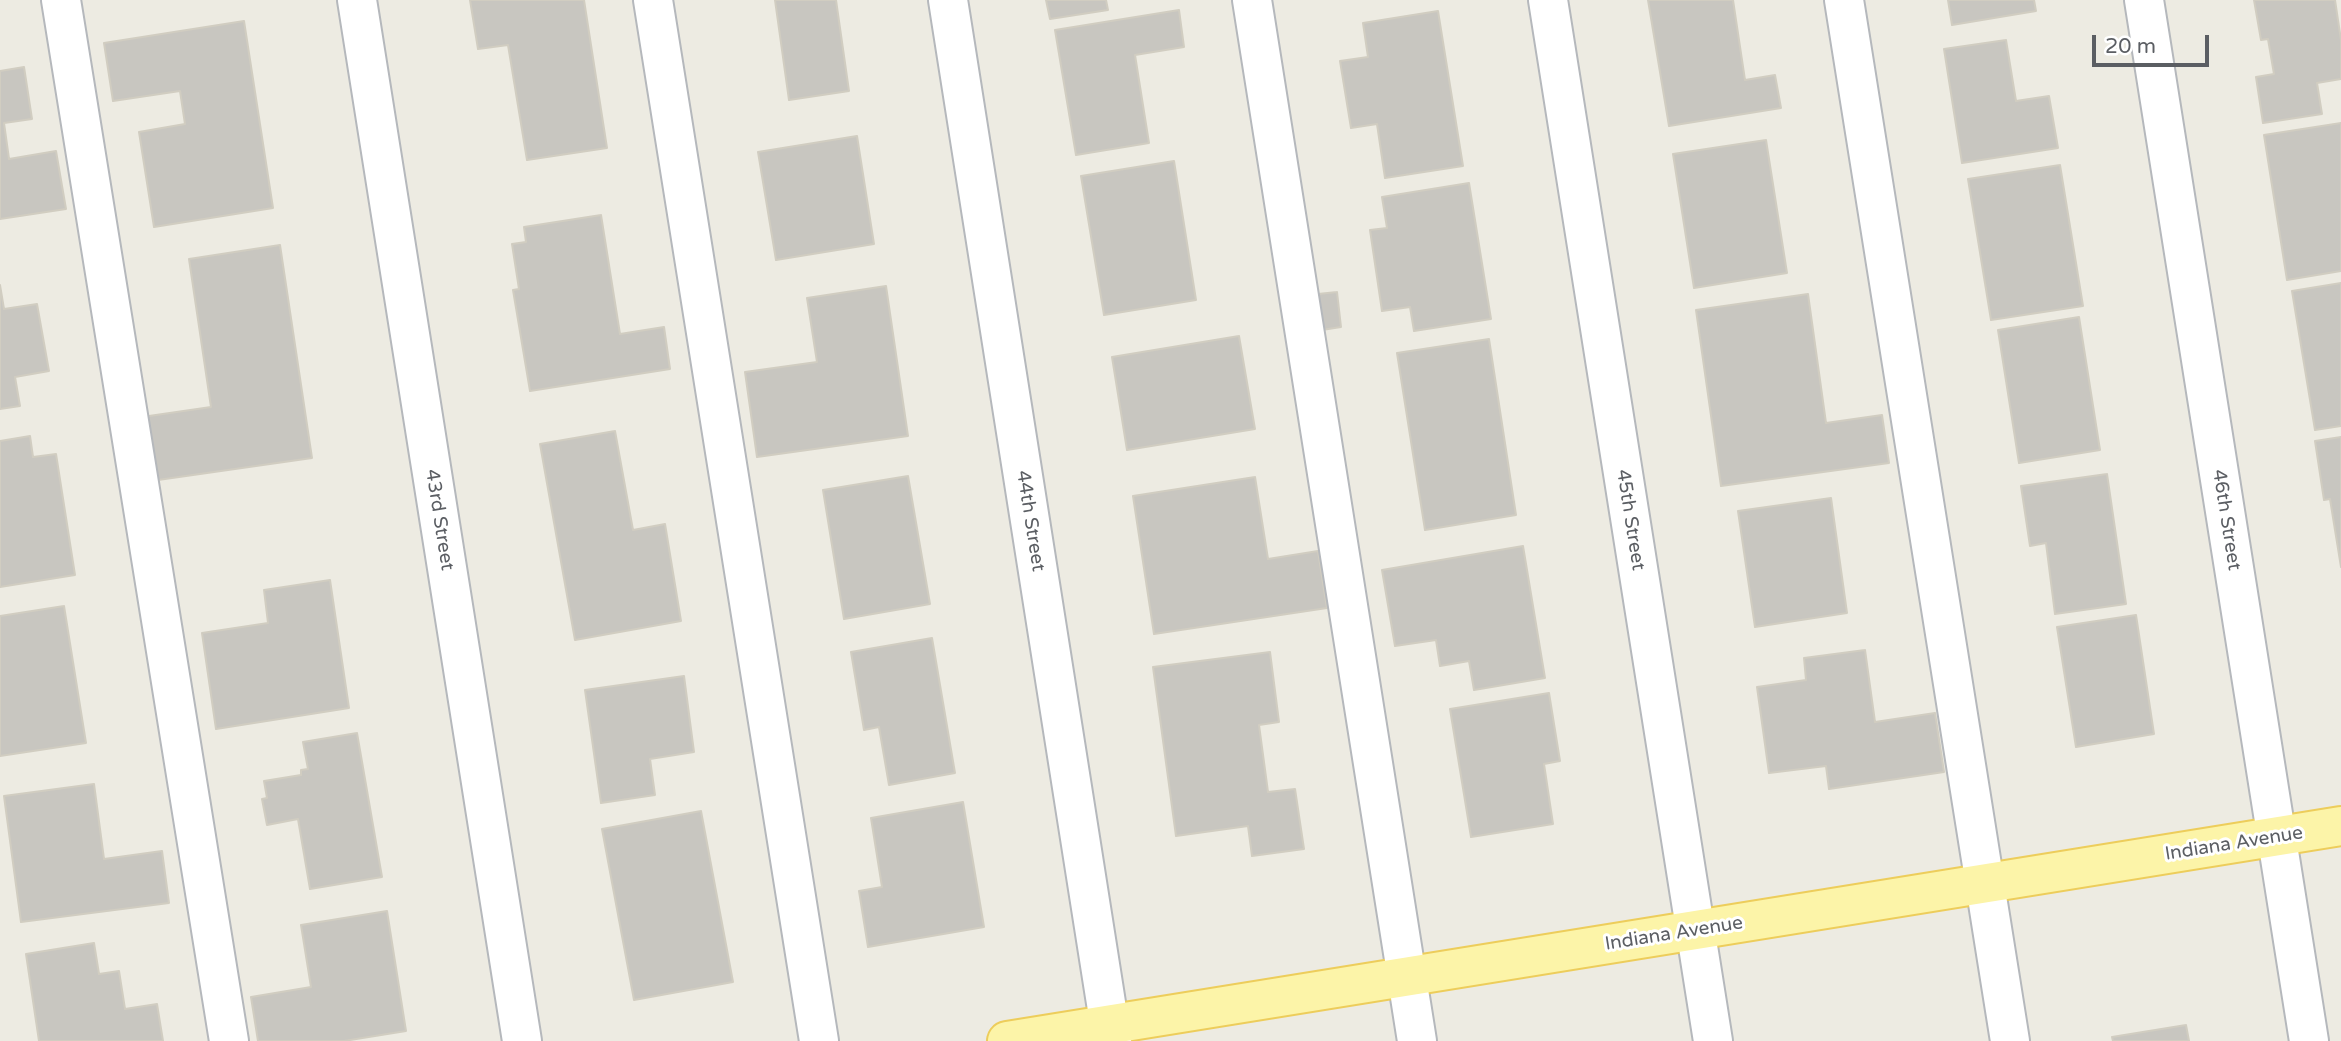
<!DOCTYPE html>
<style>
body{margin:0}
#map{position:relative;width:2341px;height:1041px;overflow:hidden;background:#edebe2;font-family:"Varela Round",sans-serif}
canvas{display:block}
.scale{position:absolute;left:2092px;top:35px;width:117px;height:32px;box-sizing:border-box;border:4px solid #5b5e63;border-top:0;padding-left:9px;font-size:21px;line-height:24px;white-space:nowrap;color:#5b5e63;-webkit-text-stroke:5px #fff;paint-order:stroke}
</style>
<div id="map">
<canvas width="2341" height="1041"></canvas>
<div class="scale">20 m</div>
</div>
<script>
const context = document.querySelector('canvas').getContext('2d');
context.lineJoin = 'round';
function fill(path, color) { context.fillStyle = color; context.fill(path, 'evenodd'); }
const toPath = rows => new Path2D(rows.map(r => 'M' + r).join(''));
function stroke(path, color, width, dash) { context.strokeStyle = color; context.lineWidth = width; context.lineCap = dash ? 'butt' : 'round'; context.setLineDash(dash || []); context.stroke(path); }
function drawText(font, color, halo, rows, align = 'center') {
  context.font = font + ' "Varela Round",sans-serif'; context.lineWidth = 6; context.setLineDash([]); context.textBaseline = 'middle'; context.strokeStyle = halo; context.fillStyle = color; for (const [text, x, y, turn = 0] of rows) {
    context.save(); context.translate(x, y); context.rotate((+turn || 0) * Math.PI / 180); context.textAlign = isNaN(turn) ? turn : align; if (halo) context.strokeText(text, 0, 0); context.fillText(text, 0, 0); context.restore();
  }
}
const building = toPath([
 [470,0,584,0,607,148,527,160,508,45,478,49,470,0],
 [775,0,836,0,849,91,789,100,775,0],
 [1046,0,1106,0,1108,10,1050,19,1046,0],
 [1648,0,1733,0,1745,80,1775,75,1781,108,1669,126,1648,0],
 [1948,0,2034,0,2036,11,1952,25,1948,0],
 [2254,0,2335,0,2341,40,2341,79,2317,83,2322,114,2263,123,2256,77,2274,74,2268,39,2261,40,2254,0],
 [1179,10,1184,47,1135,55,1149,143,1076,155,1055,30,1179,10],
 [1438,11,1463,166,1385,178,1377,124,1351,128,1340,61,1368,57,1363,23,1438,11],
 [244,21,273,208,154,227,139,132,185,124,180,91,113,101,104,43,244,21],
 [2006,40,2016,101,2049,96,2058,148,1962,163,1944,49,2006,40],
 [24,67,32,119,4,123,9,159,56,151,66,209,0,219,0,71,24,67],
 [2341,123,2341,271,2287,280,2264,135,2341,123],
 [857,136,874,244,776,260,758,152,857,136],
 [1766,140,1787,273,1694,288,1673,154,1766,140],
 [1174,161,1196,300,1104,315,1081,176,1174,161],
 [2060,165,2083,306,1991,320,1968,179,2060,165],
 [1469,183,1491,319,1414,331,1410,307,1382,311,1370,230,1387,228,1382,197,1469,183],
 [601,215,620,334,664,327,670,369,530,391,513,290,519,289,512,244,526,242,524,227,601,215],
 [280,245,312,458,151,481,142,417,211,407,189,259,280,245],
 [2341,283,2341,426,2315,430,2292,291,2341,283],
 [0,285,4,309,37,304,49,371,15,377,20,406,0,409,0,285],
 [886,286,908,436,757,457,745,372,817,362,807,298,886,286],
 [1337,292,1341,327,1322,330,1318,294,1337,292],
 [1808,294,1826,423,1882,415,1889,463,1721,486,1696,310,1808,294],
 [2079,317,2100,450,2019,463,1998,330,2079,317],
 [1239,336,1255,429,1127,450,1112,357,1239,336],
 [1489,339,1516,515,1425,530,1397,353,1489,339],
 [615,431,633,530,665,524,681,621,575,640,540,444,615,431],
 [30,436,33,457,56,454,75,575,0,587,0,441,30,436],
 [2341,437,2341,567,2330,499,2324,500,2315,441,2341,437],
 [2107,474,2126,604,2055,614,2046,543,2030,546,2021,486,2107,474],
 [908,476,930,604,844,619,823,490,908,476],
 [1255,477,1268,559,1318,551,1327,608,1154,634,1133,496,1255,477],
 [1831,498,1847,613,1755,627,1738,511,1831,498],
 [1523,546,1545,678,1474,690,1469,661,1440,666,1436,640,1395,646,1382,570,1523,546],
 [330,580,349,708,216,729,202,633,268,623,264,590,330,580],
 [64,606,86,743,0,756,0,616,64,606],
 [2136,615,2154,734,2076,747,2057,627,2136,615],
 [932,638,955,773,889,785,879,727,864,730,851,652,932,638],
 [1865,650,1875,722,1935,713,1944,772,1829,789,1826,766,1769,773,1757,687,1806,680,1804,658,1865,650],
 [1270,652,1279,722,1259,725,1268,792,1295,789,1304,849,1252,856,1248,826,1176,836,1153,667,1270,652],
 [684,676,694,752,650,759,655,795,601,803,585,690,684,676],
 [1549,693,1560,761,1544,764,1553,824,1471,837,1450,709,1549,693],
 [357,733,382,877,310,889,298,819,267,825,262,799,267,798,264,781,301,775,301,770,308,769,303,742,357,733],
 [94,784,104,859,162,851,169,903,21,922,4,796,94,784],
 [963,802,984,927,868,947,859,891,882,887,871,818,963,802],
 [701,811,733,982,634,1000,602,829,701,811],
 [387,911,406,1031,344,1041,258,1041,251,997,311,987,301,925,387,911],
 [94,943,99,974,119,971,125,1009,157,1004,163,1041,39,1041,26,954,94,943],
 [2186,1025,2189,1041,2113,1041,2112,1037,2186,1025]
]);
fill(building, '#c8c6c0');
stroke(building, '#d1cdc1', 2);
const minor = toPath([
 [61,0,229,1041],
 [357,0,522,1041],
 [653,0,819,1041],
 [948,0,1112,1041],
 [1252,0,1417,1041],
 [1548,0,1713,1041],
 [1844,0,2010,1041],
 [2144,0,2309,1041]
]);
const major = toPath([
 [1007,1041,2341,826]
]);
stroke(minor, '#b5b8bc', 42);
stroke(major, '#edcd5b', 42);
stroke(minor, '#fff', 38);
stroke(major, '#fcf4a8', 38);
drawText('19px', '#5b5e63', '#fff', [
 ["43rd Street",439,520,81],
 ["45th Street",1630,520,81],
 ["46th Street",2226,520,81],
 ["44th Street",1030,521,81],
 ["Indiana Avenue",2234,844,-9],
 ["Indiana Avenue",1674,934,-9]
]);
</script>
